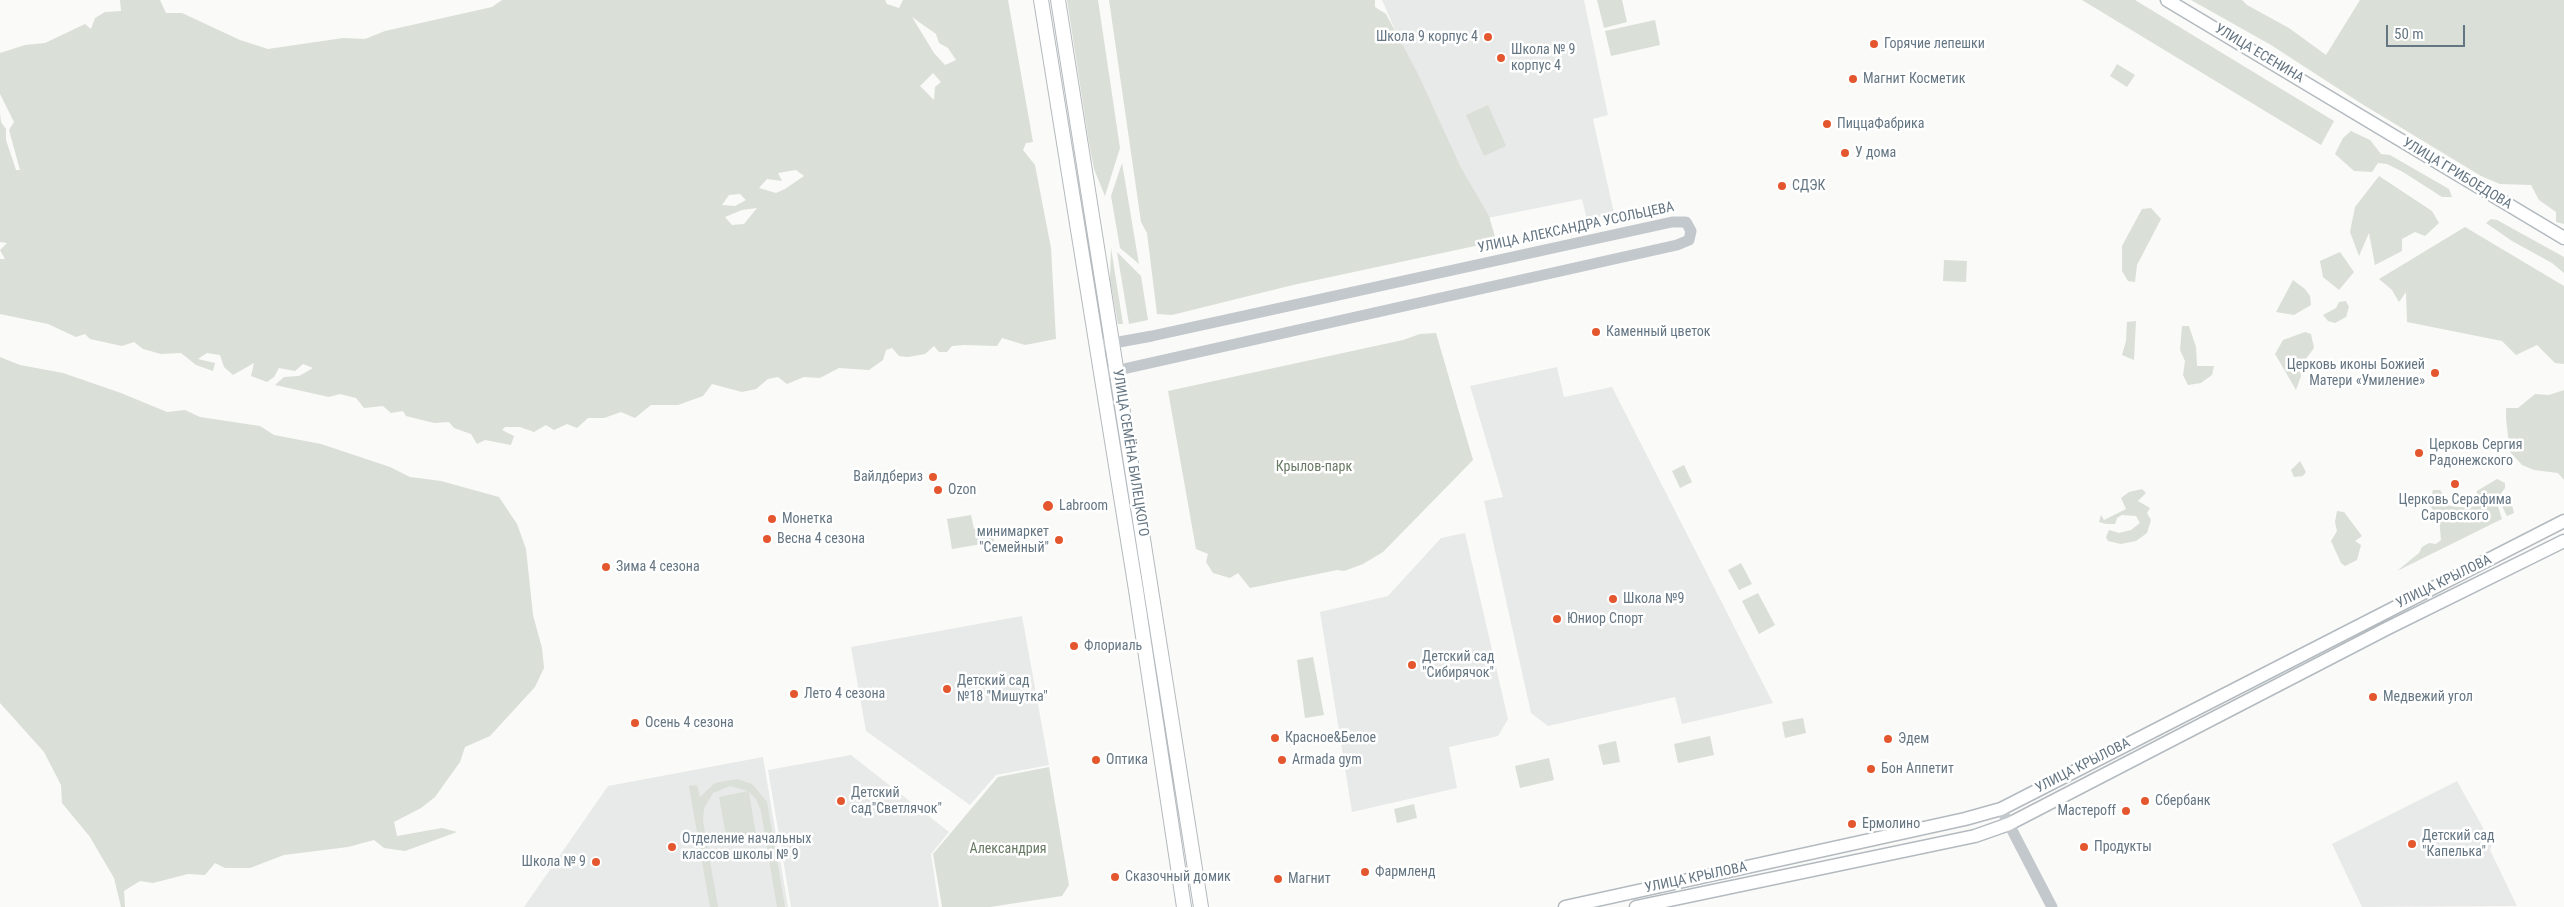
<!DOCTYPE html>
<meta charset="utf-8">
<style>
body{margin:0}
#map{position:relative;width:2564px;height:907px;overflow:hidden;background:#fafaf8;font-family:"Roboto Condensed",sans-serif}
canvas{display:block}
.scale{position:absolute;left:2386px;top:25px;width:79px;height:22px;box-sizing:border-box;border:2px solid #657683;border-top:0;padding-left:6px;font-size:15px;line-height:18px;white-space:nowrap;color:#657683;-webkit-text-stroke:4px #fff;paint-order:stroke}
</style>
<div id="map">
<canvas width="2564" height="907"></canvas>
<div class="scale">50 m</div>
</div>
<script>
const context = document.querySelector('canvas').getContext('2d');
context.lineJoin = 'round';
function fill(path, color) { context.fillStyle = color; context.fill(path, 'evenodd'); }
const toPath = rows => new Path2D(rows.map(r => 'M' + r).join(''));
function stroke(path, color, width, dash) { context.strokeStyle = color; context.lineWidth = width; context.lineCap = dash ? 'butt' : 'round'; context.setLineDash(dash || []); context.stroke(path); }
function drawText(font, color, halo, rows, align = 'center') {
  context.font = font + ' "Roboto Condensed",sans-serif'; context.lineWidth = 5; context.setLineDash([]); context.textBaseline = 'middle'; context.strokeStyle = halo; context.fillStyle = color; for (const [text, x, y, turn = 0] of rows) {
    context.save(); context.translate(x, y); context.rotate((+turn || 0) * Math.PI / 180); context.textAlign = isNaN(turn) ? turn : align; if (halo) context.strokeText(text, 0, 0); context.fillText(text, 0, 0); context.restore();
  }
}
fill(toPath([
 [1382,0,1584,0,1608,115,1593,119,1614,213,1587,220,1582,199,1478,220],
 [1557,367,1564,397,1612,387,1773,703,1682,724,1675,697,1548,726,1531,713,1484,501,1503,497,1470,386],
 [1465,533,1508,719,1498,736,1449,747,1457,788,1352,812,1320,612,1388,596,1441,538],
 [1022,616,1049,765,996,775,970,805,866,731,851,647],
 [851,755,949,832,931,854,939,907,791,907,768,770],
 [763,757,788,907,524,907,608,786],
 [2457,781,2492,844,2490,850,2517,906,2362,907,2332,844]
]), '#e8e9e9');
fill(toPath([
 [120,0,160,0,166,13,182,13,240,40,268,49,343,38,365,39,385,31,492,7,502,0,885,0,887,4,899,8,903,0,1008,0,1033,142,1026,143,1023,150,1035,165,1051,248,1056,339,1025,345,1002,338,997,346,964,345,952,346,947,352,939,352,934,346,925,354,908,357,899,356,892,348,886,350,883,360,869,370,839,368,820,378,804,377,787,384,778,377,768,379,756,389,742,392,712,384,703,396,678,405,651,405,635,418,621,412,604,418,588,418,577,428,567,424,554,430,546,425,534,432,520,427,505,427,502,430,514,436,511,445,485,440,477,444,471,434,454,428,449,422,434,423,406,416,403,411,391,413,383,406,364,408,356,398,340,394,329,397,275,385,284,377,299,376,313,368,303,364,295,371,279,368,274,377,267,382,251,376,254,363,233,375,224,367,220,355,207,353,198,359,215,363,213,371,196,365,181,353,161,354,143,349,134,342,122,346,90,339,85,334,76,337,48,324,0,314,0,259,5,259,0,250,7,243,0,242,0,113,1,122,6,129,6,140,16,170,20,170,9,130,14,122,0,94,0,53,25,45,45,43,85,24,91,29,95,18,105,12,121,11],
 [912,17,936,34,939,43,948,48,956,60,945,65,934,53],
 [933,73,941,82,935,87,934,100,920,86],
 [796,170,804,176,785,189,776,193,759,188,767,179,782,181,778,173],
 [740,194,746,200,735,206,722,205,729,195],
 [757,208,744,224,732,225,725,217,742,210],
 [1067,0,1098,0,1120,148,1105,196,1094,169,1089,143],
 [1109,0,1375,0,1375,7,1386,14,1417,72,1461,168,1489,216,1495,237,1489,243,1293,285,1172,315,1157,314,1147,233,1141,222],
 [1597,0,1622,0,1627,22,1604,28],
 [2082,0,2135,0,2334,121,2321,145],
 [2191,0,2242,0,2247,5,2289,28,2326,55,2360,0,2564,0,2564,224,2556,222,2556,212,2539,200,2531,185,2500,184,2481,176,2362,104,2271,45],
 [1655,20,1660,45,1611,56,1605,31],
 [2117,64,2135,75,2127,87,2110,76],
 [1488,105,1506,146,1484,156,1466,115],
 [2351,131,2370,140,2381,154,2390,155,2449,189,2452,197,2442,197,2403,172,2387,164,2378,163,2372,172,2354,171,2335,154,2343,138],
 [1122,163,1139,264,1120,248,1111,196],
 [2379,176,2432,211,2439,223,2425,236,2415,232,2402,239,2402,251,2375,265,2369,233,2359,256,2350,232,2355,207],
 [2151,208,2161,219,2137,265,2135,282,2128,281,2122,271,2122,246,2142,209],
 [2491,219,2497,220,2564,257,2564,273,2552,263,2512,241,2486,223],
 [2465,227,2564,286,2564,364,2555,363,2537,345,2516,355,2502,341,2407,322,2406,292,2399,302,2392,290,2379,279],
 [1111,248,1123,324,1118,324,1110,280],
 [1117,252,1141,276,1148,320,1129,324],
 [2340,252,2354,272,2339,290,2323,277,2320,261],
 [1944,260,1967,261,1966,282,1943,281],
 [2293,280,2305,289,2310,296,2311,305,2294,315,2276,312],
 [2346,301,2349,307,2346,317,2335,323,2328,321,2323,315,2336,308,2339,302],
 [2136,321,2134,360,2122,355,2126,341,2127,322],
 [2182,326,2189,326,2196,347,2197,366,2214,366,2212,375,2201,383,2188,385,2183,375,2185,361,2180,350],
 [2305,332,2311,334,2314,348,2305,360,2298,363,2301,376,2296,390,2275,354,2283,340],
 [1436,333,1473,460,1383,552,1363,564,1344,571,1337,570,1250,588,1238,573,1230,578,1213,573,1206,562,1208,554,1196,549,1168,391,1403,340,1420,334],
 [0,357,20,365,63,373,121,393,167,412,185,410,200,417,260,426,274,435,321,444,390,467,410,477,441,481,499,497,517,524,526,549,533,615,542,648,544,668,535,687,490,736,465,747,460,762,435,797,421,808,394,822,397,836,442,828,457,832,405,851,384,848,374,840,348,847,284,855,250,868,225,868,215,863,205,875,188,874,153,883,140,881,124,891,125,907,121,907,114,878,90,837,62,803,61,785,44,752,0,703],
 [2564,390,2564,480,2558,473,2534,470,2522,465,2510,452,2506,419,2506,408,2518,408,2535,394,2549,395],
 [2300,461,2306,472,2303,476,2294,477,2291,470],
 [1684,465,1692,482,1680,488,1672,471],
 [2497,479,2505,483,2505,488,2496,500,2502,519,2397,571,2419,553,2422,547,2429,543,2436,544,2441,540,2439,517,2429,505,2433,490,2440,490,2450,506,2470,508,2476,505,2477,491],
 [2142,489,2146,493,2138,501,2150,508,2147,513,2151,520,2147,533,2136,541,2121,544,2108,541,2106,537,2109,530,2119,533,2131,530,2140,523,2136,516,2122,515,2117,518,2115,524,2106,524,2099,522,2101,515,2104,520,2126,509,2121,498,2129,492],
 [2505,502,2512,505,2514,513,2507,516,2502,506],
 [2337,511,2344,512,2362,536,2355,541,2361,545,2357,560,2345,566,2341,563,2331,541,2337,531,2335,522],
 [971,515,974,529,992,527,994,542,952,549,947,519],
 [1741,563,1752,584,1739,590,1728,570],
 [1758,593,1775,625,1759,634,1742,601],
 [1313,657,1324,715,1305,718,1297,660],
 [1803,718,1806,733,1785,738,1782,722],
 [1710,736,1714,755,1678,763,1674,744],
 [1616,741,1620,762,1603,765,1598,745],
 [1549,758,1554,780,1520,788,1515,766],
 [1049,767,1069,885,1062,896,990,907,942,907,933,854,998,777],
 [737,779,752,784,767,802,785,907,777,907,761,811,756,799,749,792,757,841,728,846,719,797,748,791,730,786,713,793,704,808,703,821,718,907,710,907,689,786,697,785,700,797,715,783],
 [1414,804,1417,818,1397,823,1394,809]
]), '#dadfd7');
const secondary = toPath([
 [2167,0,2564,238],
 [1565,907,1965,819,2001,809,2564,521],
 [1636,907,1975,836,2009,824,2388,628,2564,541]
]);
const primary = toPath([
 [1041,0,1136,590,1184,907],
 [1058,0,1201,907]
]);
stroke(secondary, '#b3babf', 15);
stroke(primary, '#b5babe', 16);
stroke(toPath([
 [1097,346,1152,336,1672,222,1686,222,1691,231,1689,240,1677,245,1101,374],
 [2001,809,2052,907]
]), '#c3c8cc', 11);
stroke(secondary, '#fff', 12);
stroke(primary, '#fff', 14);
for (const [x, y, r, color] of [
 [1488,37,5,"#e4572e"],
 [1874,44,5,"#e4572e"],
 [1501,58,5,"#e4572e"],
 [1853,79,5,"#e4572e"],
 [1827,124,5,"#e4572e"],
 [1845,153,5,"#e4572e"],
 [1782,186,5,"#e4572e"],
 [1596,332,5,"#e4572e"],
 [2435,373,5,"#e4572e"],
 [2419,453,5,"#e4572e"],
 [933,477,5,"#e4572e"],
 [2455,484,5,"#e4572e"],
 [938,490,5,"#e4572e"],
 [1048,506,6,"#e4572e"],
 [772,519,5,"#e4572e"],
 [767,539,5,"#e4572e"],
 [1059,540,5,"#e4572e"],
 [606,567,5,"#e4572e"],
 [1613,599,5,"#e4572e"],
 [1557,619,5,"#e4572e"],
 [1074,646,5,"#e4572e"],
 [1412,665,5,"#e4572e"],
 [947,689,5,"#e4572e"],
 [794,694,5,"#e4572e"],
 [2373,697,5,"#e4572e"],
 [635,723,5,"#e4572e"],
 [1275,738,5,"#e4572e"],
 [1888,739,5,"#e4572e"],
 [1096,760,5,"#e4572e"],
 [1282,760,5,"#e4572e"],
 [1871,769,5,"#e4572e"],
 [841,801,5,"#e4572e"],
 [2145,801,5,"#e4572e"],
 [2126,811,5,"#e4572e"],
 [1852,824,5,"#e4572e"],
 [2412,844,5,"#e4572e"],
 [672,847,5,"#e4572e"],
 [2084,847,5,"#e4572e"],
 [596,862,5,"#e4572e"],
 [1365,872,5,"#e4572e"],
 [1115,877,5,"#e4572e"],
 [1278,879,5,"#e4572e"]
]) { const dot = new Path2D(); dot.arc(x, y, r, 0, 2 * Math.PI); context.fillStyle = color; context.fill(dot); stroke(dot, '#fff', 2); }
drawText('14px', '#657683', '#fff', [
 ["Школа 9 корпус 4",1478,37,"right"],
 ["Горячие лепешки",1884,44],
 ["Школа № 9",1511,50],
 ["корпус 4",1511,66],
 ["Магнит Косметик",1863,79],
 ["ПиццаФабрика",1837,124],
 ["У дома",1855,153],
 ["СДЭК",1792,186],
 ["Каменный цветок",1606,332],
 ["Церковь иконы Божией",2425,365,"right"],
 ["Матери «Умиление»",2425,381,"right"],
 ["Церковь Сергия",2429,445],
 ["Радонежского",2429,461],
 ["Вайлдбериз",923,477,"right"],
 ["Ozon",948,490],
 ["Церковь Серафима",2455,500,"center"],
 ["Саровского",2455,516,"center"],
 ["Labroom",1059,506],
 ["Монетка",782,519],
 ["минимаркет",1049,532,"right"],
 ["\"Семейный\"",1049,548,"right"],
 ["Весна 4 сезона",777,539],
 ["Зима 4 сезона",616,567],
 ["Школа №9",1623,599],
 ["Юниор Спорт",1567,619],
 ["Флориаль",1084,646],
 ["Детский сад",1422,657],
 ["\"Сибирячок\"",1422,673],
 ["Детский сад",957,681],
 ["№18 \"Мишутка\"",957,697],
 ["Лето 4 сезона",804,694],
 ["Медвежий угол",2383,697],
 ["Осень 4 сезона",645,723],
 ["Красное&Белое",1285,738],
 ["Эдем",1898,739],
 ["Оптика",1106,760],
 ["Armada gym",1292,760],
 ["Бон Аппетит",1881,769],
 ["Детский",851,793],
 ["сад\"Светлячок\"",851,809],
 ["Сбербанк",2155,801],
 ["Мастерoff",2116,811,"right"],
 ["Ермолино",1862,824],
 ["Детский сад",2422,836],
 ["\"Капелька\"",2422,852],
 ["Отделение начальных",682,839],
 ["классов школы № 9",682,855],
 ["Продукты",2094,847],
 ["Школа № 9",586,862,"right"],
 ["Фармленд",1375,872],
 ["Сказочный домик",1125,877],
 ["Магнит",1288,879]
], 'left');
drawText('14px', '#657683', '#fff', [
 ["УЛИЦА ЕСЕНИНА",2259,54,31],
 ["УЛИЦА ГРИБОЕДОВА",2457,174,31],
 ["УЛИЦА АЛЕКСАНДРА УСОЛЬЦЕВА",1576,228,-12],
 ["УЛИЦА СЕМЁНА БИЛЕЦКОГО",1130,453,81],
 ["УЛИЦА КРЫЛОВА",2444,582,-26],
 ["УЛИЦА КРЫЛОВА",2083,766,-27],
 ["УЛИЦА КРЫЛОВА",1696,878,-12]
]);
drawText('14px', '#687a64', '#fff', [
 ["Крылов-парк",1314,467],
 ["Александрия",1008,849]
]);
</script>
